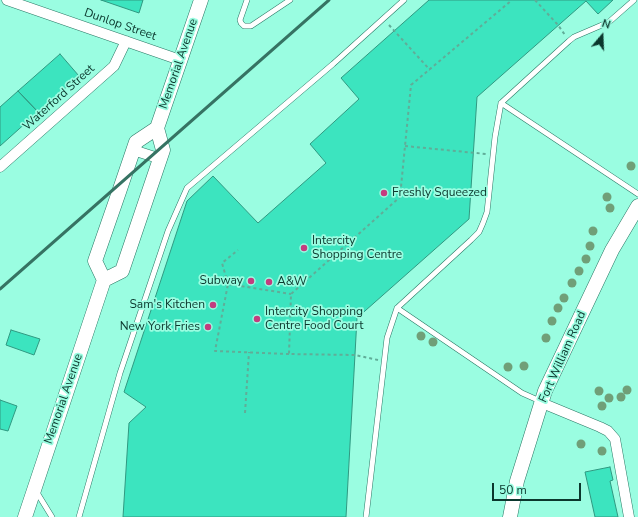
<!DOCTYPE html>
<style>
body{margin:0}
#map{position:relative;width:638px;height:517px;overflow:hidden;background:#9afde1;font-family:"Nunito Sans",sans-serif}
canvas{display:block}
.north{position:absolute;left:582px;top:16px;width:40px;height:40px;-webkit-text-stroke:3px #9afde1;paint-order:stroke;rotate:19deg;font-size:11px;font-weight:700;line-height:16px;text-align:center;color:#0b372d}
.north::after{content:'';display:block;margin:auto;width:14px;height:18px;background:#0b372d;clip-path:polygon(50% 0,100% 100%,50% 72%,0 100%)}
.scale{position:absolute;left:492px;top:483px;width:89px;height:18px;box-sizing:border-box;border:2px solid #0b372d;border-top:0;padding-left:5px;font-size:12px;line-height:14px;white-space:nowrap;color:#0b372d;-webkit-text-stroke:3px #9afde1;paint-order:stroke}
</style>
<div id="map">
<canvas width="638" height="517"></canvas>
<div class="north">N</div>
<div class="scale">50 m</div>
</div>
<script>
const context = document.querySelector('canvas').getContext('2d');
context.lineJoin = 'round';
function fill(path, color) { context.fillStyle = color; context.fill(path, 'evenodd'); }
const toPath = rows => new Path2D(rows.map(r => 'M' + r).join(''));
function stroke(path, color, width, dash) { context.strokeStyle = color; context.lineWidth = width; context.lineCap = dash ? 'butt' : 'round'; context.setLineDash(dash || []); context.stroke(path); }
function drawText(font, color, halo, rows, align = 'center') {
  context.font = font + ' "Nunito Sans",sans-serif'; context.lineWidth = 3.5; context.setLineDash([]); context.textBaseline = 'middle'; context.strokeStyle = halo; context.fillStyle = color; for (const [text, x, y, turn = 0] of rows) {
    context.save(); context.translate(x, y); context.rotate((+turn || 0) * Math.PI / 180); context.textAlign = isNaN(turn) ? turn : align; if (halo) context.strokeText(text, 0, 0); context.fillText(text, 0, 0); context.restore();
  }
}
const building = toPath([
 [101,0,143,0,139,13,101,0],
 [429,0,613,0,598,14,586,1,477,97,469,219,357,318,346,517,123,517,129,423,146,407,124,392,187,201,213,176,258,223,326,163,310,144,359,99,341,78,429,0],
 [60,54,79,76,38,112,18,91,60,54],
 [18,91,38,112,0,146,0,107,18,91],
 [11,330,40,339,34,355,6,345,11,330],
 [0,400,17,406,8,431,0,429,0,400],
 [610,467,613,480,610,481,618,517,595,517,585,472,610,467]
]);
fill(building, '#3ce4bf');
stroke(building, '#309981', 1);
const lane = toPath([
 [247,0,240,20,241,23,244,26,251,26,290,0],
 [501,103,638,194],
 [397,308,522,393,540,401],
 [36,491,52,517],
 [79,517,120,373,168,231,187,188,333,64,404,0],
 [366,517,387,338,397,308,471,240,479,232,483,223,487,212,495,137,501,103,569,41,574,37,609,22,634,0]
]);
const street = toPath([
 [7,0,180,60],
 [133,150,161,159],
 [0,167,114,66,126,41],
 [542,403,600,427,608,431,615,439,629,517]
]);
const secondary = toPath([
 [104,280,122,271,163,150,157,128,201,0],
 [25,517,104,280,95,261,119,192,136,142,157,128],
 [510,517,517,481,545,391,612,250,638,206]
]);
stroke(lane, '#297764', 6);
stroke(street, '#297764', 11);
stroke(secondary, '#297764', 15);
stroke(toPath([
 [535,0,558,25,565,35],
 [389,25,430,70],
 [405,146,486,154],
 [228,284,222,263,238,250],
 [289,354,215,351,228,284,291,294],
 [378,360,355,355,289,354,291,294,400,197,411,85,512,0],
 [245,413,249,352]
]), '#60ad98', 2, [3, 3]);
stroke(lane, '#fff', 5);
stroke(street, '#fff', 10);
stroke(secondary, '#fff', 14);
stroke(toPath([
 [0,289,329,0]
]), '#367363', 3);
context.fillStyle = '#709f78';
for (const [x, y] of [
 [631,166],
 [607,197],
 [610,208],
 [593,231],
 [590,246],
 [586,259],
 [579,271],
 [572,283],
 [564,298],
 [558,308],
 [552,321],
 [421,336],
 [546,338],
 [433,342],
 [524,366],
 [508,367],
 [627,390],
 [599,391],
 [621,397],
 [609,398],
 [602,406],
 [581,444],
 [602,451]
]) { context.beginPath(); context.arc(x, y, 4.5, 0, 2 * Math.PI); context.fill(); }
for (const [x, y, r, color] of [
 [384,193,4,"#c33d7f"],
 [304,248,4,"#c33d7f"],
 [251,281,4,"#c33d7f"],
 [269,282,4,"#c33d7f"],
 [213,305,4,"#c33d7f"],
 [257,319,4,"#c33d7f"],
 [208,327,4,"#c33d7f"]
]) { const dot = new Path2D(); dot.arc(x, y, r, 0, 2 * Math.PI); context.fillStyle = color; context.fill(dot); stroke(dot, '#9afde1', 1.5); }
drawText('12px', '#0b372d', '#9afde1', [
 ["Dunlop Street",120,25,19],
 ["Memorial Avenue",179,64,-71],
 ["Waterford Street",59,98,-42],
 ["Fort William Road",563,357,-66],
 ["Memorial Avenue",64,399,-71]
]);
drawText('12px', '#0b372d', '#9afde1', [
 ["Freshly Squeezed",392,193],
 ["Intercity",312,241],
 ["Shopping Centre",312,255],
 ["Subway",243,281,"right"],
 ["A&W",277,282],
 ["Sam's Kitchen",205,305,"right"],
 ["Intercity Shopping",265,312],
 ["Centre Food Court",265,326],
 ["New York Fries",200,327,"right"]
], 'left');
</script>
